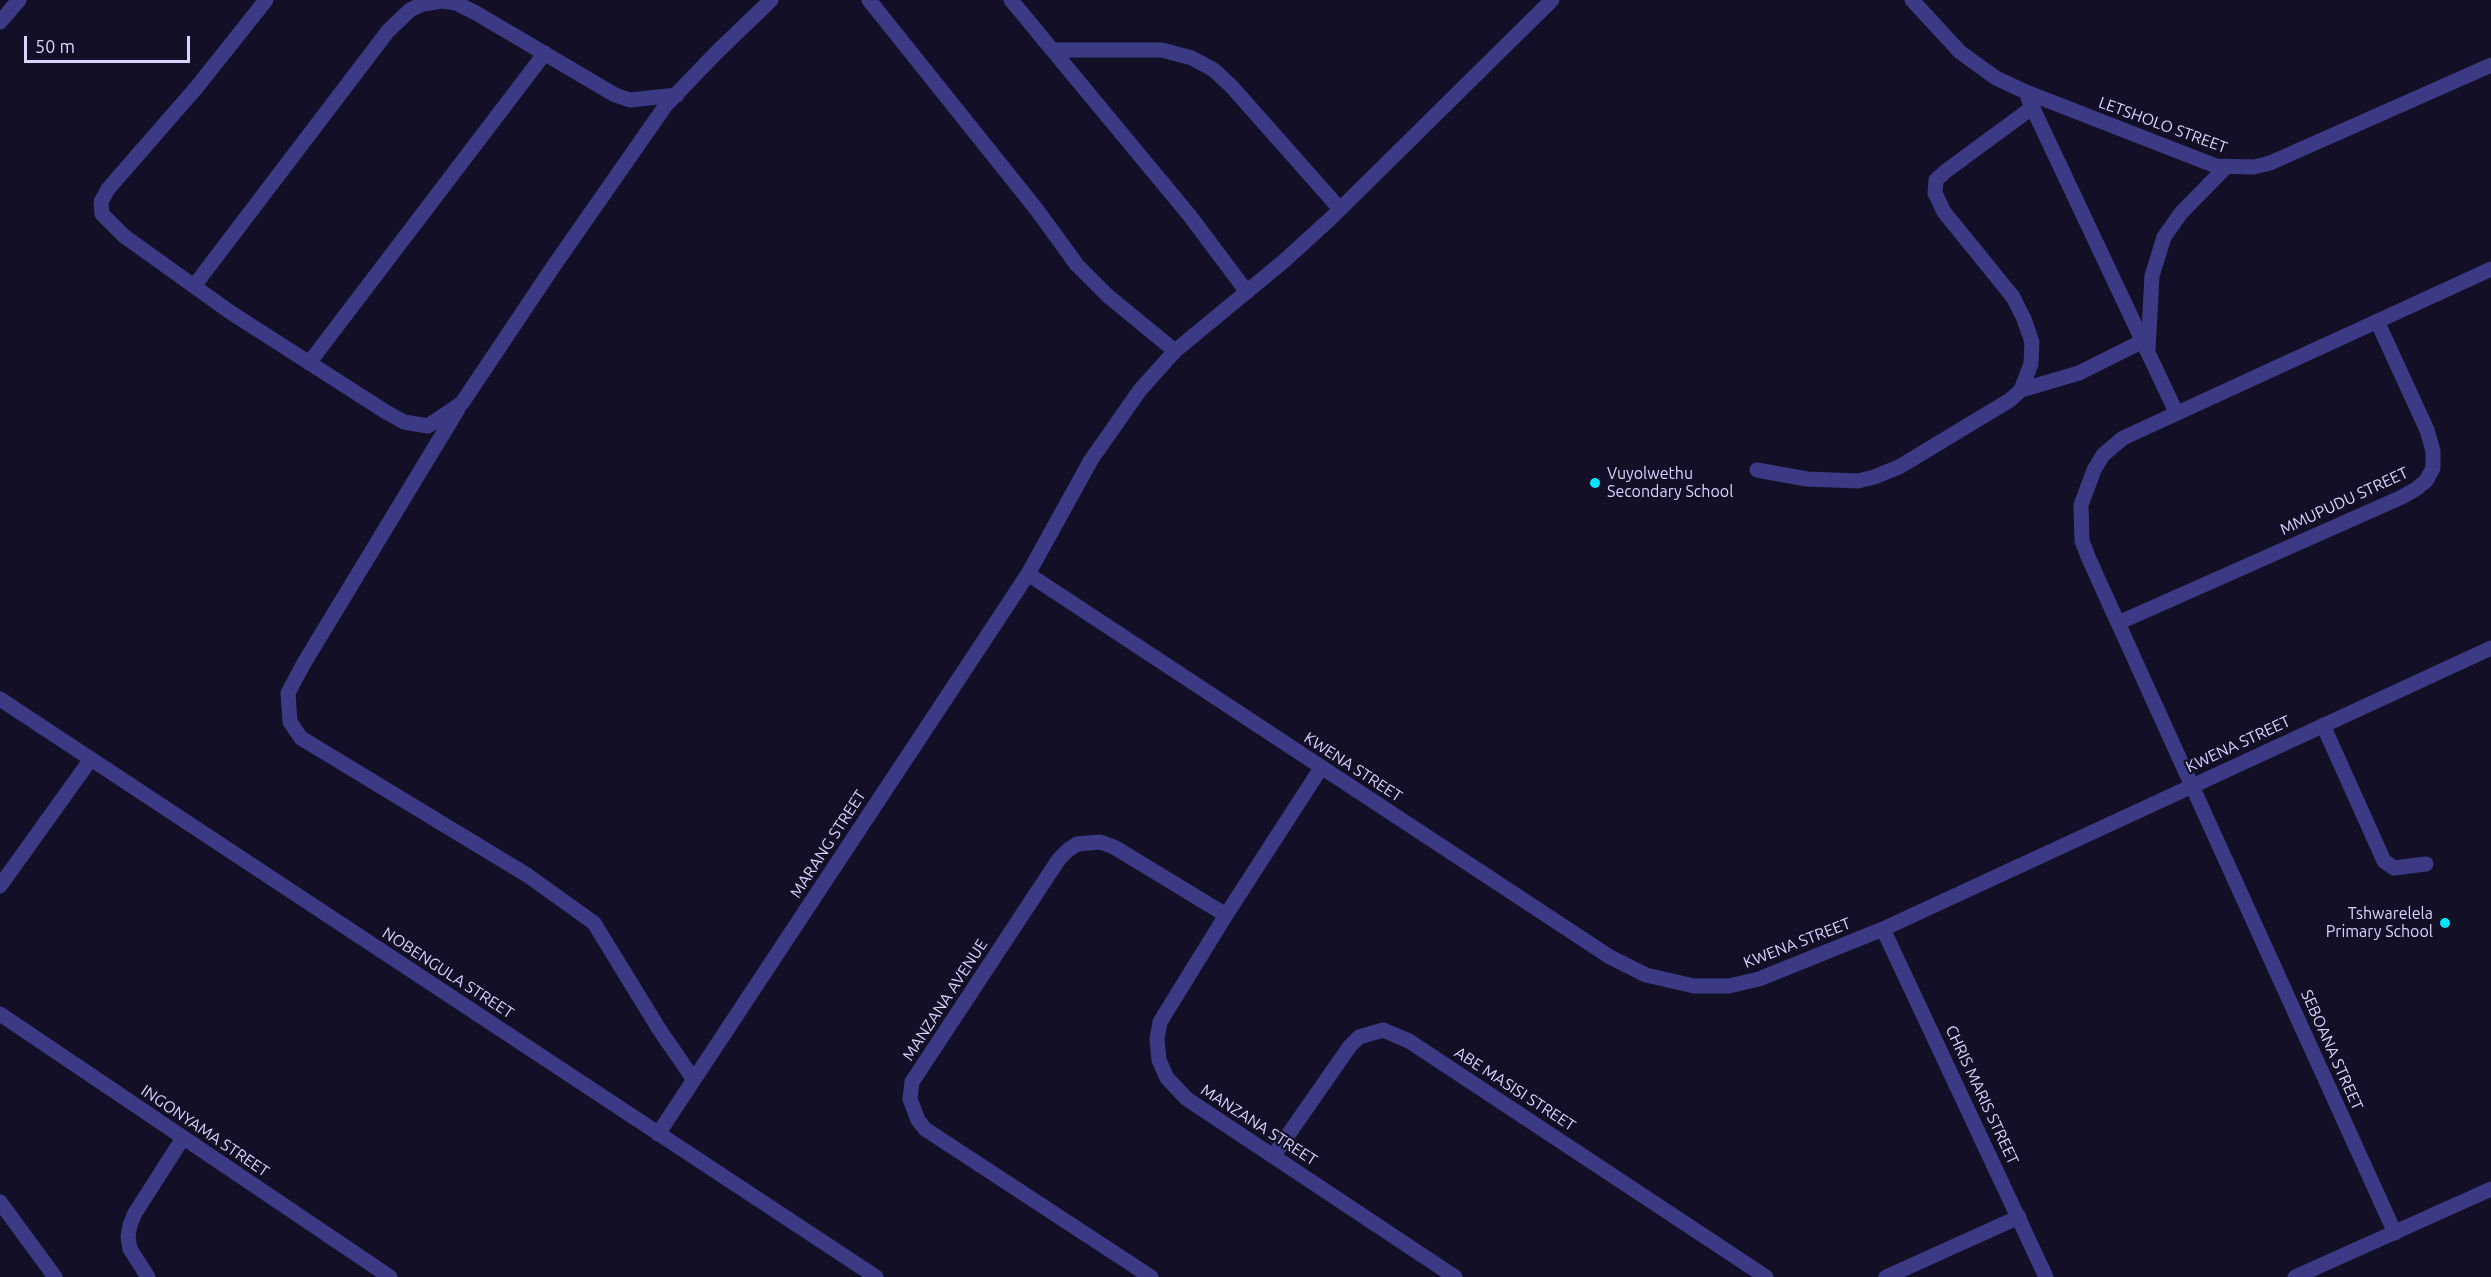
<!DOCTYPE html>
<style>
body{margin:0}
#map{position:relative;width:2491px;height:1277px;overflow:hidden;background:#130f26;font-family:Ubuntu,sans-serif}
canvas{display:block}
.scale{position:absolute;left:24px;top:36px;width:166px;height:27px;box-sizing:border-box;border:3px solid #d9d4ff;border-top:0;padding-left:8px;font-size:18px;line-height:21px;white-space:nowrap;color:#d9d4ff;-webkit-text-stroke:4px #130f26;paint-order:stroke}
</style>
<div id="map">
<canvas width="2491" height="1277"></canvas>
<div class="scale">50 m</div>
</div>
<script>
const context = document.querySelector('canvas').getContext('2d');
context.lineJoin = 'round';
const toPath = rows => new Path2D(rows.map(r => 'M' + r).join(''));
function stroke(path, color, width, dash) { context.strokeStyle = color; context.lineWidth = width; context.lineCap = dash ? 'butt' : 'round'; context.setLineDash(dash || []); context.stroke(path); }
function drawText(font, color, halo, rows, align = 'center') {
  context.font = font + ' Ubuntu,sans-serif'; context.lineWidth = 4.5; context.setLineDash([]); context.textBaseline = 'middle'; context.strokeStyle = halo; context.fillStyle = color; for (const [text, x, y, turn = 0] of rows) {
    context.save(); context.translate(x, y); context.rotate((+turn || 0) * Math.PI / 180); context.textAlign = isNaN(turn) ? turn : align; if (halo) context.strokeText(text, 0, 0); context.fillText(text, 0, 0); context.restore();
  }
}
stroke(toPath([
 [266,0,196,88,108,189,101,202,102,214,124,236,230,312,386,412,404,422,428,426,462,403,553,267,666,105,717,52,771,0],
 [869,0,1037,210,1077,265,1108,296,1175,351],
 [1011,0,1190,216,1247,292],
 [1912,0,1960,52,1996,78,2026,92,2216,166,2254,167,2270,163,2491,65],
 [0,22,19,0],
 [1053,50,1162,50,1192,58,1214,70,1232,87,1340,209],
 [2028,98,2176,412],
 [194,286,388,31,410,10,423,4,442,1,456,3,476,13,615,95,630,100,677,95],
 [2148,349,2152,276,2164,237,2181,213,2226,167],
 [309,363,545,53],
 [2021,390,2079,373,2143,341],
 [458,409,304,663,288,693,290,722,301,738,527,875,594,923,659,1029,694,1080],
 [1757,470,1807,479,1858,481,1874,477,1899,467,2010,400,2021,390,2031,364,2032,342,2024,319,2013,297,1944,212,1935,193,1936,180,1946,171,2033,107],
 [1028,574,1610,957,1646,975,1694,986,1729,986,1759,979,1883,929,2491,648],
 [2118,623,2402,497,2416,489,2426,481,2433,468,2433,451,2427,430,2377,321],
 [0,699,876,1277],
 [2323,725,2384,861,2394,868,2426,864],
 [1321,768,1226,915,1160,1022,1157,1039,1159,1060,1167,1078,1187,1099,1455,1277],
 [0,886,91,759],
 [1883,929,2046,1277],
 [0,1014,390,1277],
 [658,1134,1028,574,1091,460,1140,390,1175,351,1284,261,1329,220,1552,0],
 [1274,1155,1350,1046,1359,1037,1383,1030,1409,1041,1766,1277],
 [0,1202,55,1277],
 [2395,1233,2089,559,2082,541,2081,505,2094,470,2103,455,2123,438,2491,269],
 [148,1277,130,1249,128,1237,130,1225,135,1213,183,1138],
 [1151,1277,925,1129,918,1120,910,1099,912,1082,1059,859,1068,850,1077,844,1100,842,1114,847,1226,915],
 [1886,1277,2019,1217],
 [2295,1277,2491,1189]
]), '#3d3a85', 15);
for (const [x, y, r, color] of [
 [1595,483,6,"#00e5ff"],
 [2445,923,6,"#00e5ff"]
]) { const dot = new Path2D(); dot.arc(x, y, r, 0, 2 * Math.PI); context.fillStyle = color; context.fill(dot); stroke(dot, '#130f26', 2); }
drawText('16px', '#d9d4ff', '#130f26', [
 ["LETSHOLO STREET",2163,125,20],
 ["MMUPUDU STREET",2344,501,-25],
 ["KWENA STREET",2238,744,-25],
 ["KWENA STREET",1353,767,33],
 ["MARANG STREET",828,844,-57],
 ["KWENA STREET",1797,943,-21],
 ["NOBENGULA STREET",448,973,33],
 ["MANZANA AVENUE",945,1000,-57],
 ["SEBOANA STREET",2332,1050,66],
 ["ABE MASISI STREET",1515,1089,33],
 ["CHRIS MARIS STREET",1982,1095,65],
 ["MANZANA STREET",1259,1125,33],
 ["INGONYAMA STREET",205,1131,34]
]);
drawText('16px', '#d9d4ff', '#130f26', [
 ["Vuyolwethu",1607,474],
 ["Secondary School",1607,492],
 ["Tshwarelela",2433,914,"right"],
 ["Primary School",2433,932,"right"]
], 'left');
</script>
